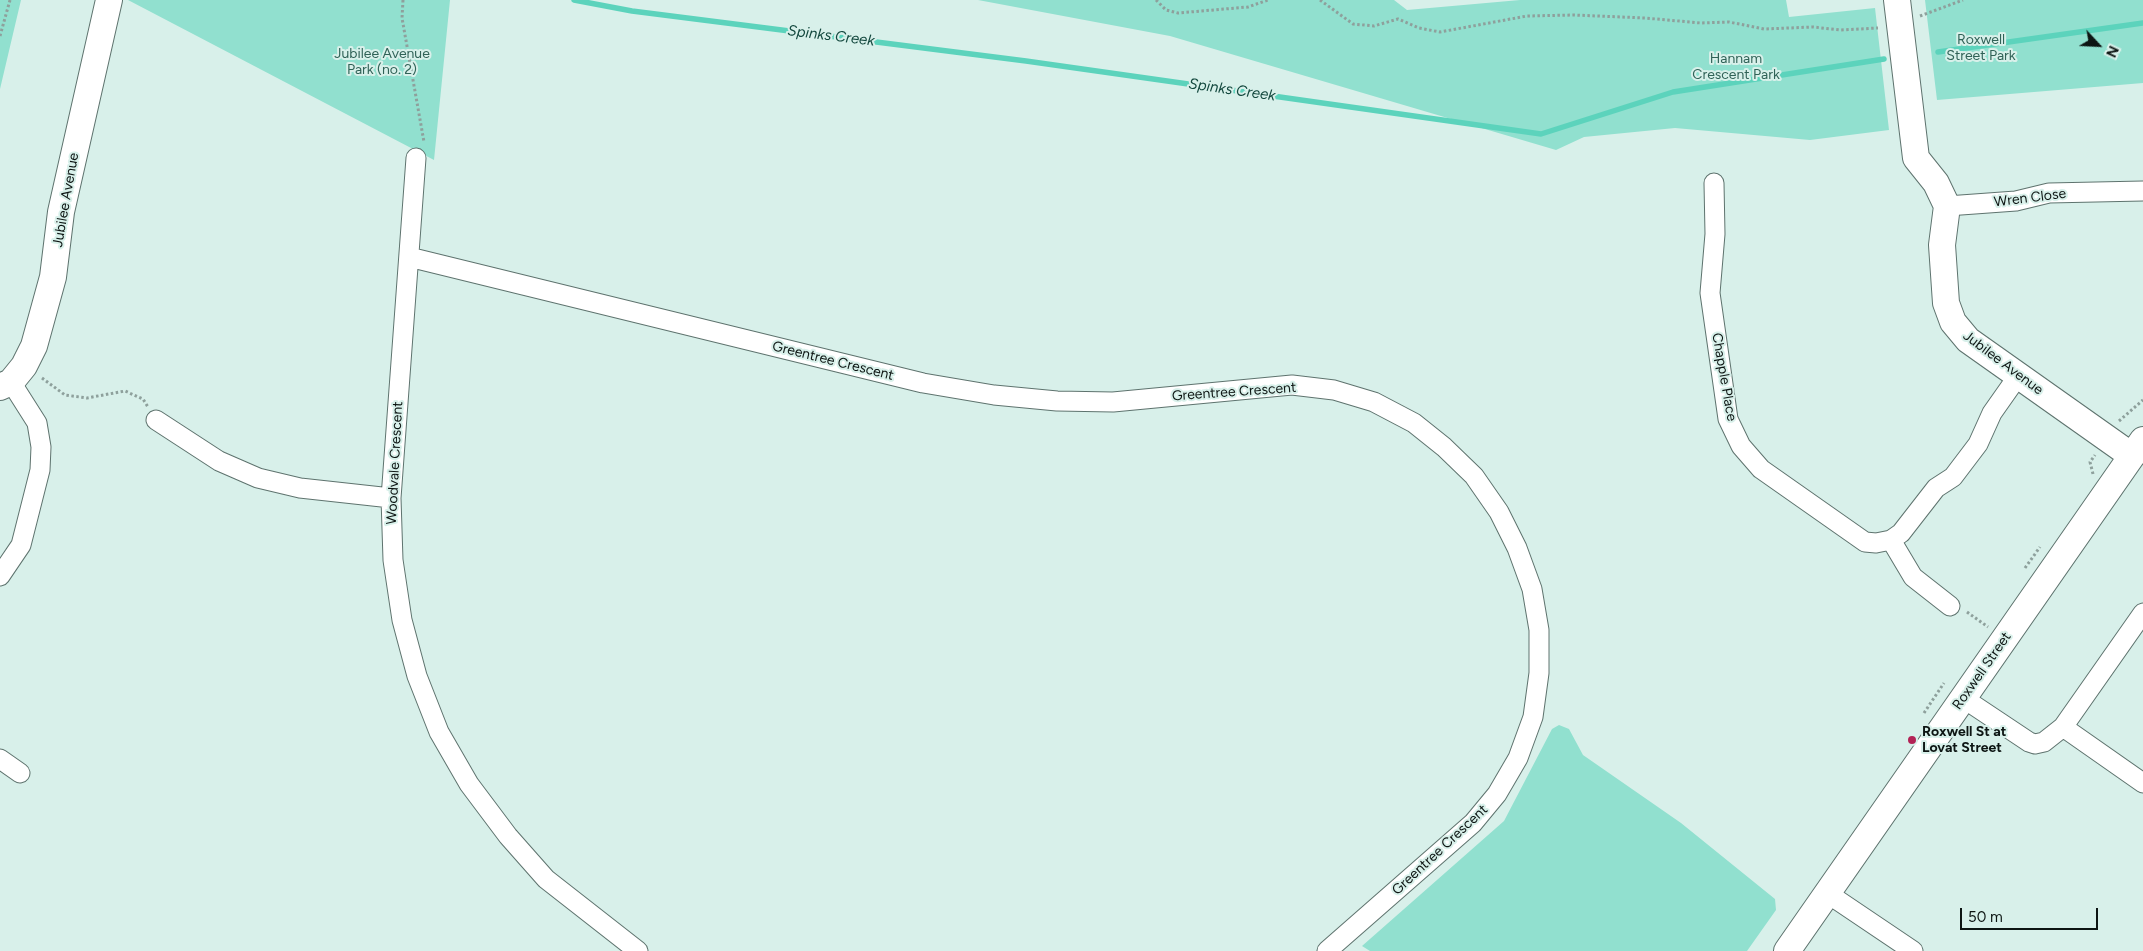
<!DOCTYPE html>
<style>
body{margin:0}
#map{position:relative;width:2143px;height:951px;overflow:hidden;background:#d8f0ea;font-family:Figtree,sans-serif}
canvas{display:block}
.north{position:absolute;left:2073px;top:20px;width:50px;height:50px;-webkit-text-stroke:4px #d8f0ea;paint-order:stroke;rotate:115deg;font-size:14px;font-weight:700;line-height:20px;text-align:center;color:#0d1513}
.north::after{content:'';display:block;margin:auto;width:18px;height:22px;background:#0d1513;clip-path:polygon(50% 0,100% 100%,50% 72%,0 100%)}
.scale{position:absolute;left:1960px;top:908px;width:138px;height:22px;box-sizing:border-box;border:2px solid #0d1513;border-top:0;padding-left:6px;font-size:15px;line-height:18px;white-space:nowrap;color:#0d1513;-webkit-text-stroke:4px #d8f0ea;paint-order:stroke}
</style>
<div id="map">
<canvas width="2143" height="951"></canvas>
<div class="north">N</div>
<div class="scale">50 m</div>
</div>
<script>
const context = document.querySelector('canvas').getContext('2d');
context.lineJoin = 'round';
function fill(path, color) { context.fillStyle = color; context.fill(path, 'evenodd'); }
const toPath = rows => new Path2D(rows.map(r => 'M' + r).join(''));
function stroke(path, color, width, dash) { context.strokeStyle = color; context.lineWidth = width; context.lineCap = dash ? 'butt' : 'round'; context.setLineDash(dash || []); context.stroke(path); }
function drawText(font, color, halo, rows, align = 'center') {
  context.font = font + ' Figtree,sans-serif'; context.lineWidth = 4; context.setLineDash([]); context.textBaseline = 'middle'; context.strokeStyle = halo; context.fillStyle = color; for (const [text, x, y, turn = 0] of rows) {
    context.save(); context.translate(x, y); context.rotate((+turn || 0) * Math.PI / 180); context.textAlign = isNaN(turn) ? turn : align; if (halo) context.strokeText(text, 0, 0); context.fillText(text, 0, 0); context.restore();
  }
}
fill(toPath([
 [0,0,21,0,0,89],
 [128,0,450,0,434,160,216,46],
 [978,0,1394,0,1407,10,1520,0,1786,0,1789,17,1875,8,1889,130,1810,140,1675,128,1584,137,1556,150,1170,36],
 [1925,0,2143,0,2143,83,1937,100],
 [1559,725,1569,729,1583,755,1681,823,1775,899,1776,910,1747,951,1370,951,1362,946,1504,821,1552,729]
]), '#91e0cf');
stroke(toPath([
 [574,0,632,11,1026,61,1541,134,1673,92,1884,59],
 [1938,52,2143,23]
]), '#5cd3bc', 5.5);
const street = toPath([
 [416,158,391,498,393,560,402,620,417,676,439,732,469,784,508,836,546,879,638,951],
 [1714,183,1715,234,1710,293,1728,419,1741,446,1761,469,1865,542,1876,543,1891,540,1901,533,1936,488,1953,477,1978,444,1992,413,2018,376],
 [1947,206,2016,201,2049,193,2143,191],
 [409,257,923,383,994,395,1057,401,1113,402,1292,385,1334,390,1374,402,1414,423,1444,447,1474,476,1499,512,1517,548,1532,589,1539,630,1539,673,1533,717,1518,758,1497,794,1473,823,1327,951],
 [156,420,219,461,258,478,300,488,391,498],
 [1891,540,1913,577,1950,606],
 [0,576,21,545,40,470,41,447,37,423,11,382],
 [1963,698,2029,742,2035,744,2044,742,2063,727,2143,613],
 [2063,727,2143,783],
 [0,759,20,773],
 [1827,893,1913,951]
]);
const secondary = toPath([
 [1897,0,1916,158,1936,183,1947,206,1942,245,1946,303,1953,322,1968,340,2132,456],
 [0,387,11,382,24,366,34,346,53,277,61,212,109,0],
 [1787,951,2143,440]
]);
stroke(street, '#5e736e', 21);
stroke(secondary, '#5e736e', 28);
stroke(toPath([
 [403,0,402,18,424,142],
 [1156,0,1166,10,1178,13,1248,7,1268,0],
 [1320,0,1353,24,1374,26,1398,19,1419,28,1440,32,1527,16,1574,15,1645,18,1701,23,1729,22,1764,29,1813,27,1841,30,1878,28],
 [1920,16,1963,0],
 [0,36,10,0],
 [42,378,65,395,87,398,125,391,143,399,148,407],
 [2119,421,2143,400],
 [2093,474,2090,462,2095,455],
 [2025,568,2040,547],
 [1967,612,1988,627],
 [1924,713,1944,683]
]), '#8ea09c', 3, [2.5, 2.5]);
stroke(street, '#fff', 19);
stroke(secondary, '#fff', 26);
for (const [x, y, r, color] of [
 [1912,740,5,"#b32356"]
]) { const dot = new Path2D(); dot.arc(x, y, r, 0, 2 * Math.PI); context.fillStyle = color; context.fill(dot); stroke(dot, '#d8f0ea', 2); }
drawText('14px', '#306257', '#d8f0ea', [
 ["Roxwell",1981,40],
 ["Street Park",1981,56],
 ["Jubilee Avenue",382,54],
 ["Park (no. 2)",382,70],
 ["Hannam",1736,59],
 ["Crescent Park",1736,75]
]);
drawText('14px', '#0d1513', '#d8f0ea', [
 ["Wren Close",2030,198,-7],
 ["Jubilee Avenue",66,200,-80],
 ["Greentree Crescent",833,361,14],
 ["Jubilee Avenue",2003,363,37],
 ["Chapple Place",1724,377,80],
 ["Greentree Crescent",1234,392,-4],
 ["Woodvale Crescent",395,463,-87],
 ["Roxwell Street",1982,671,-55],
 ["Greentree Crescent",1440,850,-43]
]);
drawText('bold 14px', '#0d1513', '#d8f0ea', [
 ["Roxwell St at",1922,732],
 ["Lovat Street",1922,748]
], 'left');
drawText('italic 15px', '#13483e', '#d8f0ea', [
 ["Spinks Creek",831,36,7],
 ["Spinks Creek",1232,90,8]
]);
</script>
